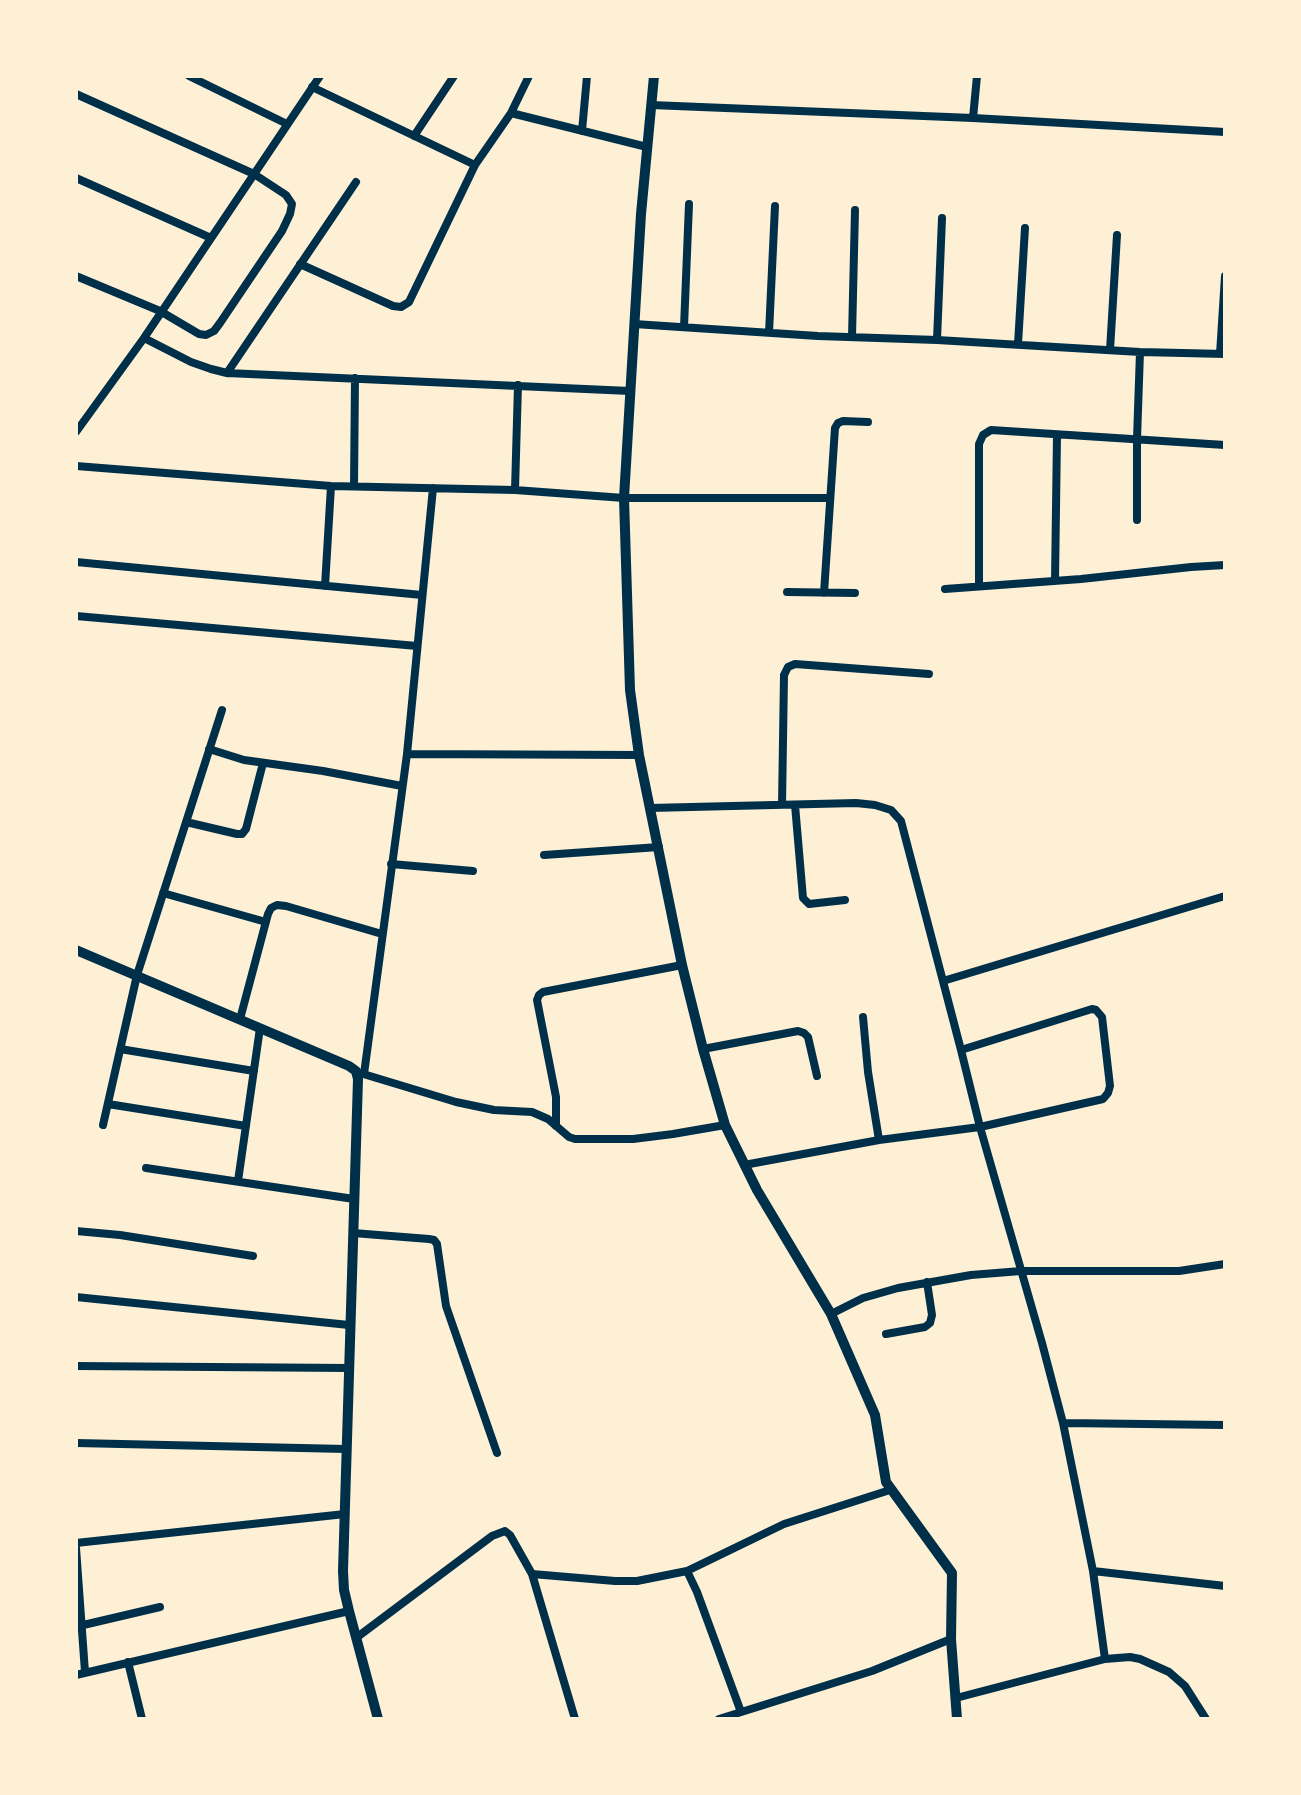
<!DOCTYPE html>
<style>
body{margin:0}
#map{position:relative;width:1301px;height:1795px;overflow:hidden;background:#fdf0d5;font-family:"Nunito Sans",sans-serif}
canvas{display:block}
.frame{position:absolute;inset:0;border:78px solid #fdf0d5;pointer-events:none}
</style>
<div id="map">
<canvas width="1301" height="1795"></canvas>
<div class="frame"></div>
</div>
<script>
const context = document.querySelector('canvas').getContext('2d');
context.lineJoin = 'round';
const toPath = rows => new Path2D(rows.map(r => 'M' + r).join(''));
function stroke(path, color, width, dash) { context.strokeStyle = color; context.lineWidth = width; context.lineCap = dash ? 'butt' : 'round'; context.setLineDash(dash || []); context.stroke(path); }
stroke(toPath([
 [189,76,287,124],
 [312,87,475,165],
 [76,94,254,174,286,195,292,204,290,214,282,231,220,323,214,331,206,335,199,334,160,311,76,276],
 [651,105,973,118,1225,132],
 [511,113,647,147],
 [973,118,977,76],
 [582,131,587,76],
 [414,136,454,76],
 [76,178,211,238],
 [300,264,393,306,401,307,409,302,475,165,511,113,529,76],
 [634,324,818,336,937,340,1140,352,1225,354],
 [684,327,689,204],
 [769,333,775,206],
 [852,337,855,210],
 [144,338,191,362,211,369,227,373,630,391],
 [937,340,942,218],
 [1018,344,1025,228],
 [1110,350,1117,235],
 [1220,354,1225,276],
 [227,373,356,182],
 [76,432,144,338,320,76],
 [76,466,331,486,515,490,624,498,830,498],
 [354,486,355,378],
 [515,490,518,385],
 [1137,520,1137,439,1140,352],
 [76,562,422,595],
 [1055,581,1057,435],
 [325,586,331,486],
 [979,586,979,444,983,435,991,430,1225,445],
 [945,589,1081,579,1191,567,1225,565],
 [787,592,855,593],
 [824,593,835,428,838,423,843,421,868,422],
 [76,616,417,646],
 [209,749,244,760,323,771,402,786],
 [407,754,433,488],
 [782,805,784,675,788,667,795,664,929,674],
 [795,805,803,898,809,904,845,900],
 [650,808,856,803,875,805,891,810,901,821,961,1050,980,1127,1042,1343,1063,1423,1093,1571,1105,1659,956,1698],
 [186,822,237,834,242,834,246,829,263,763],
 [544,855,659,847],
 [391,864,473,871],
 [163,893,266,922],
 [943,981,1225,896],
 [863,1017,868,1072,879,1140],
 [240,1019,268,914,271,908,277,905,286,906,382,934],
 [120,1049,254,1071],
 [703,1049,798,1031,804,1033,808,1037,817,1076],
 [360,1073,456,1102,494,1110,532,1112,548,1119,569,1137,575,1139,633,1139,673,1134,725,1125],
 [364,1074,407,754,639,755],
 [108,1104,246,1126],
 [103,1125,137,975,222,710],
 [556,1126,556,1097,537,1000,539,995,543,992,682,965],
 [744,1165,879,1140,980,1127,1103,1099,1108,1093,1110,1086,1102,1017,1096,1010,1092,1009,961,1050],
 [146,1168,354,1199],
 [238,1181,260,1028],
 [76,1231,120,1235,253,1256],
 [353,1233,429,1239,434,1240,437,1244,446,1306,497,1453],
 [76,1297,349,1325],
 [831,1314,863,1298,898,1288,971,1275,1021,1271,1179,1271,1225,1264],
 [886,1334,925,1327,930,1323,932,1315,927,1282],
 [76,1366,348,1368],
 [1063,1423,1225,1425],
 [76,1443,346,1449],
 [76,1543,345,1514],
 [76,1548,85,1672],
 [687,1571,697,1592,741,1712],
 [1093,1571,1225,1586],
 [532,1574,615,1581,637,1581,687,1571,784,1524,890,1490],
 [79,1626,160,1607],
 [356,1638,492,1536,505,1531,510,1535,532,1574,575,1719],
 [1105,1659,1130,1657,1140,1659,1169,1672,1185,1686,1206,1719],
 [128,1662,142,1719],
 [76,1675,349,1611],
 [719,1719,872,1671,951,1639]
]), '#003049', 8);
stroke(toPath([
 [654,76,641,214,624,498,630,690,639,755,682,965,703,1049,725,1125,757,1190,831,1314,875,1415,886,1482,952,1573,951,1639,957,1719],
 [76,950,349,1066,356,1071,358,1079,343,1571,344,1590,349,1611,378,1719]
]), '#003049', 10);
</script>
